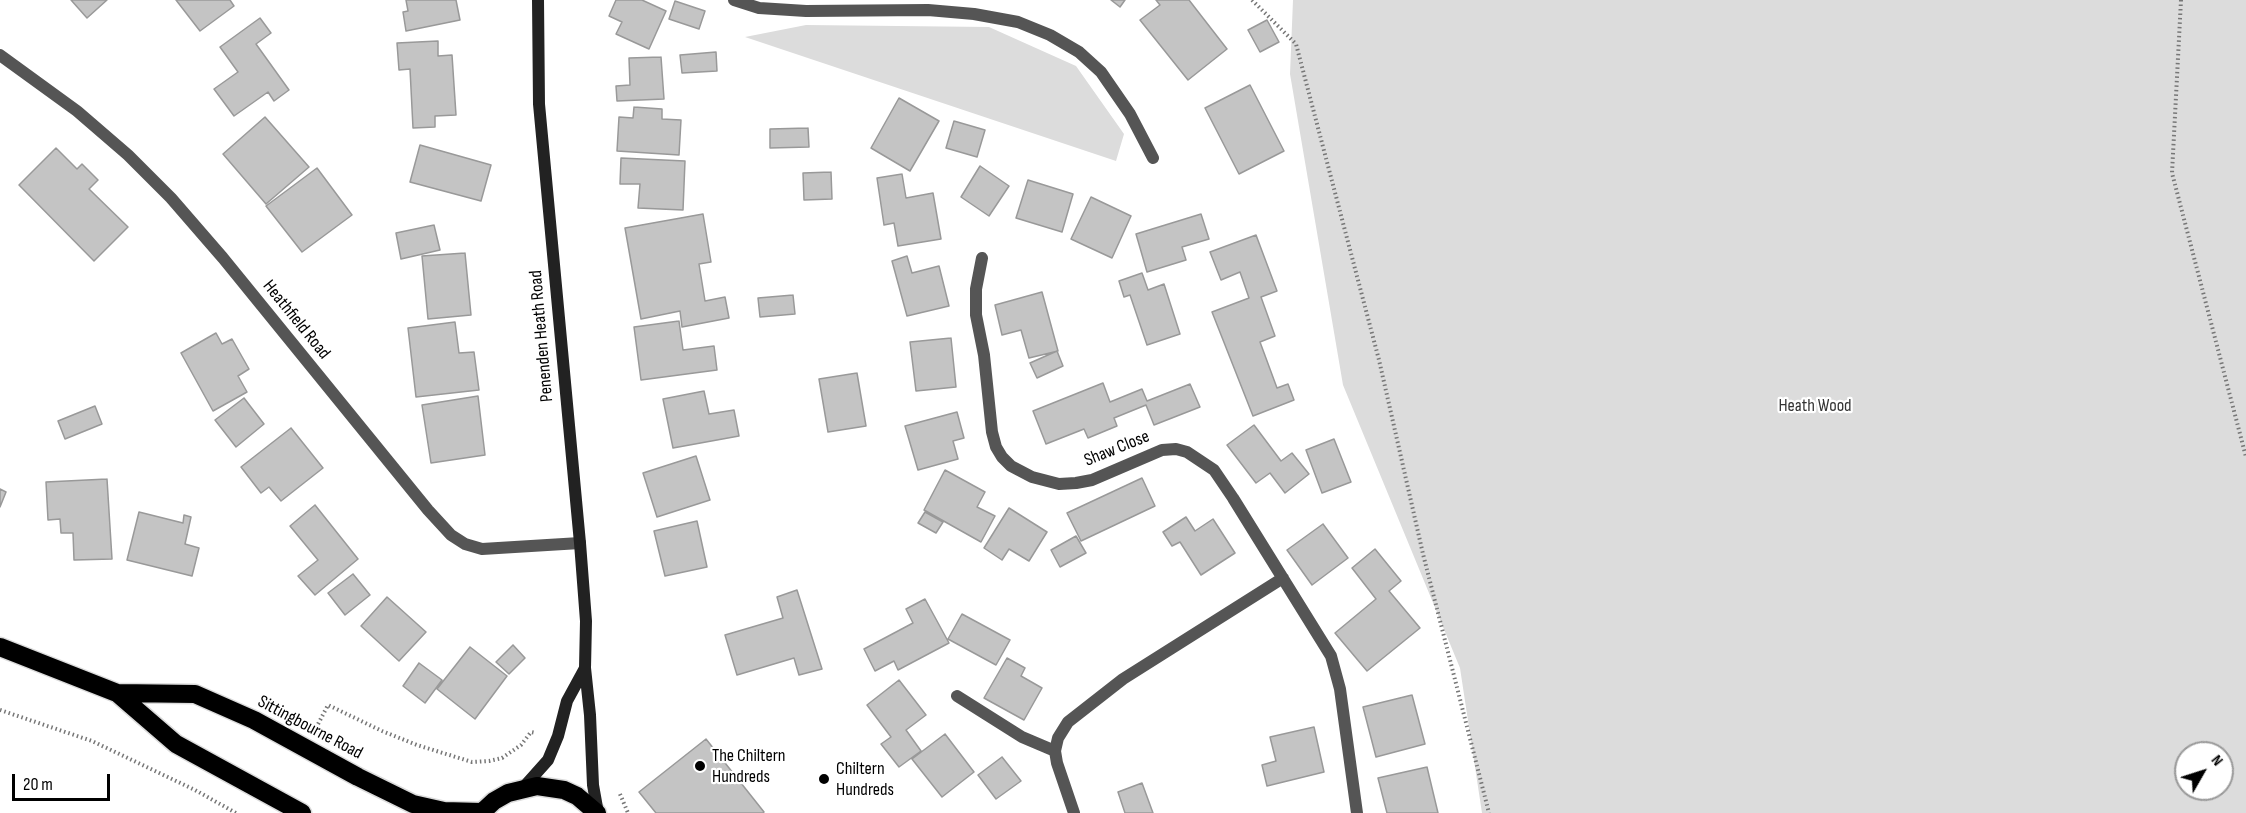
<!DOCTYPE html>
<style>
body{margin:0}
#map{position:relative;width:2246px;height:813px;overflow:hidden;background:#fff;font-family:"Sofia Sans Condensed",sans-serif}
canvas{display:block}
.north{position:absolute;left:2174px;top:741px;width:60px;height:60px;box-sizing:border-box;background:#fff;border:2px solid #999;border-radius:50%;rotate:51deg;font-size:16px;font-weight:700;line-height:24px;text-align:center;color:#000}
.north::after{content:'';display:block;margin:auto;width:21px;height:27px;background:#000;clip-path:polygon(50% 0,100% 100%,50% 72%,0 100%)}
.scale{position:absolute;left:12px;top:774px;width:98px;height:27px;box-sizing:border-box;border:3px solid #000;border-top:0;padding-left:8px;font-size:18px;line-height:21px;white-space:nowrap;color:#000;-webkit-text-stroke:4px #fff;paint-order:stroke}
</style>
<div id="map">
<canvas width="2246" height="813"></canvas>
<div class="north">N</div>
<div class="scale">20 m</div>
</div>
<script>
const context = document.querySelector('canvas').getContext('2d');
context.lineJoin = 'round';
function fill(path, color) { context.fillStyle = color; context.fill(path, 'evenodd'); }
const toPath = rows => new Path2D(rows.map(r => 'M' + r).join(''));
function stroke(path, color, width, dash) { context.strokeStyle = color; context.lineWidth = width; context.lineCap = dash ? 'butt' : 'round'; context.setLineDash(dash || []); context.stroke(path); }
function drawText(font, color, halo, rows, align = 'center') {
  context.font = font + ' "Sofia Sans Condensed",sans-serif'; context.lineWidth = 4.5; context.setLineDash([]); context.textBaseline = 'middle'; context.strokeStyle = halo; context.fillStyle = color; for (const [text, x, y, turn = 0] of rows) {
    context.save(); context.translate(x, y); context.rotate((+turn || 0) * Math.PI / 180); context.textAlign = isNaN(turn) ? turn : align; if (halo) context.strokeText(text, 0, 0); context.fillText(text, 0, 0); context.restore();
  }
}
fill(toPath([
 [1293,0,2246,0,2246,813,1482,813,1460,668,1343,385,1290,74],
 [2186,753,2222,753,2222,789,2186,789],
 [806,25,989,27,1076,66,1124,134,1116,161,745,37]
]), '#dcdcdc');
const building = toPath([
 [71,0,107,0,87,18,71,0],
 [176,0,230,0,234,6,200,31,176,0],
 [406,0,456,0,460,20,406,31,403,12,408,11,406,0],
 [616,0,642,0,666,11,649,49,616,34,622,22,609,16,616,0],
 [1111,0,1125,0,1120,7,1111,0],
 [1156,0,1189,0,1227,49,1188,80,1140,20,1160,5,1156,0],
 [675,1,705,11,699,29,669,19,675,1],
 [260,18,271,33,256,44,289,90,274,101,268,92,234,116,214,89,238,72,220,47,260,18],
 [1267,20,1279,42,1260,52,1248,30,1267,20],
 [438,41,438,56,452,55,456,115,435,116,435,127,413,128,410,69,399,70,397,43,438,41],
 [716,52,717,71,682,73,680,55,716,52],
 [661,57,664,99,617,101,616,86,630,85,629,58,661,57],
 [1250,85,1284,151,1239,174,1205,108,1250,85],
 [899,98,939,121,910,171,871,148,899,98],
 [634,107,662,109,662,119,681,120,679,155,617,151,619,117,633,118,634,107],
 [265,117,309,167,266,204,223,154,265,117],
 [954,121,985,130,977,157,946,148,954,121],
 [808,128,809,147,770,148,770,129,808,128],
 [420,145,491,165,481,201,410,182,420,145],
 [56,148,77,169,82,164,98,180,89,189,128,227,94,261,19,185,56,148],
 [621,158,685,161,683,210,638,208,640,184,620,184,621,158],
 [980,166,1009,186,989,216,961,197,980,166],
 [317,168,352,215,302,252,266,206,317,168],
 [831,172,832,199,804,200,803,173,831,172],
 [902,174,906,198,933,193,941,239,898,246,894,223,884,225,877,178,902,174],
 [1028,180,1073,194,1062,232,1016,218,1028,180],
 [1091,197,1131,216,1112,258,1071,239,1091,197],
 [703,214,711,262,699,264,705,301,725,297,729,318,682,327,680,311,641,319,625,228,703,214],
 [1201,214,1209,239,1182,247,1186,260,1147,272,1136,234,1201,214],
 [434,225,440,250,401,259,396,233,434,225],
 [1256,235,1277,291,1261,297,1275,336,1260,342,1277,388,1288,384,1294,400,1253,416,1212,312,1249,298,1240,272,1221,280,1210,252,1256,235],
 [465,253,471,315,428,319,422,256,465,253],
 [907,256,912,273,939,266,949,306,907,316,892,261,907,256],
 [1142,273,1148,290,1164,284,1180,334,1147,345,1130,295,1124,297,1119,281,1142,273],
 [1042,292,1058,351,1029,358,1021,330,1002,335,995,305,1042,292],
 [793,295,795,314,760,317,758,298,793,295],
 [679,321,683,350,714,346,717,370,641,380,634,327,679,321],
 [455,322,459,353,474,352,479,390,416,397,408,328,455,322],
 [216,333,222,344,232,339,249,369,238,376,247,392,213,411,181,353,216,333],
 [951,338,956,387,916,391,910,342,951,338],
 [1057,351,1063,366,1037,378,1030,363,1057,351],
 [857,373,866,426,828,432,819,379,857,373],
 [1103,383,1110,402,1142,389,1147,401,1190,384,1200,407,1154,425,1146,405,1114,418,1117,426,1088,438,1084,429,1046,444,1033,411,1103,383],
 [704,391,709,414,734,410,739,436,673,448,663,399,704,391],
 [478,396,485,455,431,463,422,405,478,396],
 [244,398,264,424,236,447,215,420,244,398],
 [95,406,102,424,65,439,58,421,95,406],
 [957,412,964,438,953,441,958,459,918,470,905,426,957,412],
 [1254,425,1281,461,1292,453,1309,474,1285,493,1270,473,1256,483,1227,445,1254,425],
 [291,428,323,468,281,501,269,487,261,493,241,467,291,428],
 [1334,439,1351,482,1322,493,1306,450,1334,439],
 [696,456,710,500,657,517,643,473,696,456],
 [945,470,985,492,977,507,995,516,981,542,924,510,945,470],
 [1142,478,1155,506,1081,541,1067,513,1142,478],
 [107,479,112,559,74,560,73,533,61,533,60,519,48,520,46,482,107,479],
 [0,489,6,492,0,507,0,489],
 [315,505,358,559,315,595,298,576,318,560,290,526,315,505],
 [1009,508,1047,532,1029,561,1009,549,1002,560,984,548,1009,508],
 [139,512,183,523,184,515,191,517,185,544,199,548,192,576,127,560,139,512],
 [925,512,943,522,936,533,918,523,925,512],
 [1186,517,1195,531,1213,519,1235,553,1201,575,1180,542,1172,546,1163,532,1186,517],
 [697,521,707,567,665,576,654,531,697,521],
 [1323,524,1348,558,1312,585,1287,550,1323,524],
 [1076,536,1086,553,1060,567,1051,550,1076,536],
 [1375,549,1401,581,1389,591,1420,628,1367,671,1335,633,1376,599,1352,568,1375,549],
 [353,574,370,595,345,615,328,593,353,574],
 [797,590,822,669,799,675,794,658,737,675,725,635,783,618,777,597,797,590],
 [387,597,426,632,399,661,361,626,387,597],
 [925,599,949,643,898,670,894,661,875,671,864,649,913,623,906,609,925,599],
 [962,614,1010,640,996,665,948,639,962,614],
 [513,645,525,658,509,674,496,662,513,645],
 [470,647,507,676,475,719,437,689,470,647],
 [1007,658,1025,668,1021,676,1042,688,1024,720,984,698,1007,658],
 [419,663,442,680,425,703,403,686,419,663],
 [899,680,926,715,906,730,921,751,899,767,881,744,891,737,867,705,899,680],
 [1412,695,1425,744,1376,757,1363,707,1412,695],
 [1314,727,1324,772,1267,786,1262,765,1276,761,1270,737,1314,727],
 [945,734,974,772,942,797,912,759,945,734],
 [706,739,764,812,763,813,656,813,639,792,706,739],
 [1002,757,1021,781,996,799,978,775,1002,757],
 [1427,767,1438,813,1387,813,1378,778,1427,767],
 [1142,783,1153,813,1125,813,1118,792,1142,783]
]);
fill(building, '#c4c4c4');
stroke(building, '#999', 1.5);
const highway = toPath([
 [0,647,117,693,176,744,302,813],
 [117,693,195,694,254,720,358,777,413,804,444,811,482,812],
 [481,813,494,801,508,793,537,786,564,790,577,796,597,813]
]);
stroke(highway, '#dbdbdb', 21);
stroke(toPath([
 [1252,0,1296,44,1379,360,1423,554,1489,813],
 [2181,0,2172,173,2246,457],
 [0,710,92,741,195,790,236,813],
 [316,728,328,705,382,731,417,745,472,762,489,761,502,758,521,745,531,732,536,733],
 [620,794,628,813]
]), '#777', 4, [1.5, 3]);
stroke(toPath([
 [734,0,759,8,806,11,928,10,974,14,1018,22,1050,35,1079,52,1101,72,1130,114,1153,158],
 [0,55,77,111,128,155,171,198,223,258,428,510,451,535,465,544,482,549,580,543],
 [982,258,976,289,976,315,984,355,992,432,996,447,1002,457,1011,466,1032,477,1059,484,1076,483,1092,480,1162,450,1176,449,1187,452,1214,470,1233,498,1331,656,1340,689,1357,813],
 [957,696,1022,737,1055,751],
 [1074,813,1057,763,1055,751,1058,738,1068,722,1123,679,1283,578]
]), '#555', 12);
stroke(toPath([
 [538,0,539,104,580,543,586,621,585,668,590,715,593,785,598,813],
 [523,788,548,760,558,736,567,701,585,668]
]), '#222', 12);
stroke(highway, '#000', 18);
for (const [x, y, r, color] of [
 [700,766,6,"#000"],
 [824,779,6,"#000"]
]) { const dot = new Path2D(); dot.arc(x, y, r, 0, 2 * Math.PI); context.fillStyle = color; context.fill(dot); stroke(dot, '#fff', 2); }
drawText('18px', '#000', '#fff', [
 ["Heathfield Road",296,320,51],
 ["Penenden Heath Road",542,336,-95],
 ["Shaw Close",1117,449,-22],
 ["Sittingbourne Road",310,728,28]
]);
drawText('18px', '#333', '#fff', [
 ["Heath Wood",1815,406]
]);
drawText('18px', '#000', '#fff', [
 ["The Chiltern",712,756],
 ["Hundreds",712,777],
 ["Chiltern",836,769],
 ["Hundreds",836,790]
], 'left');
</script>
